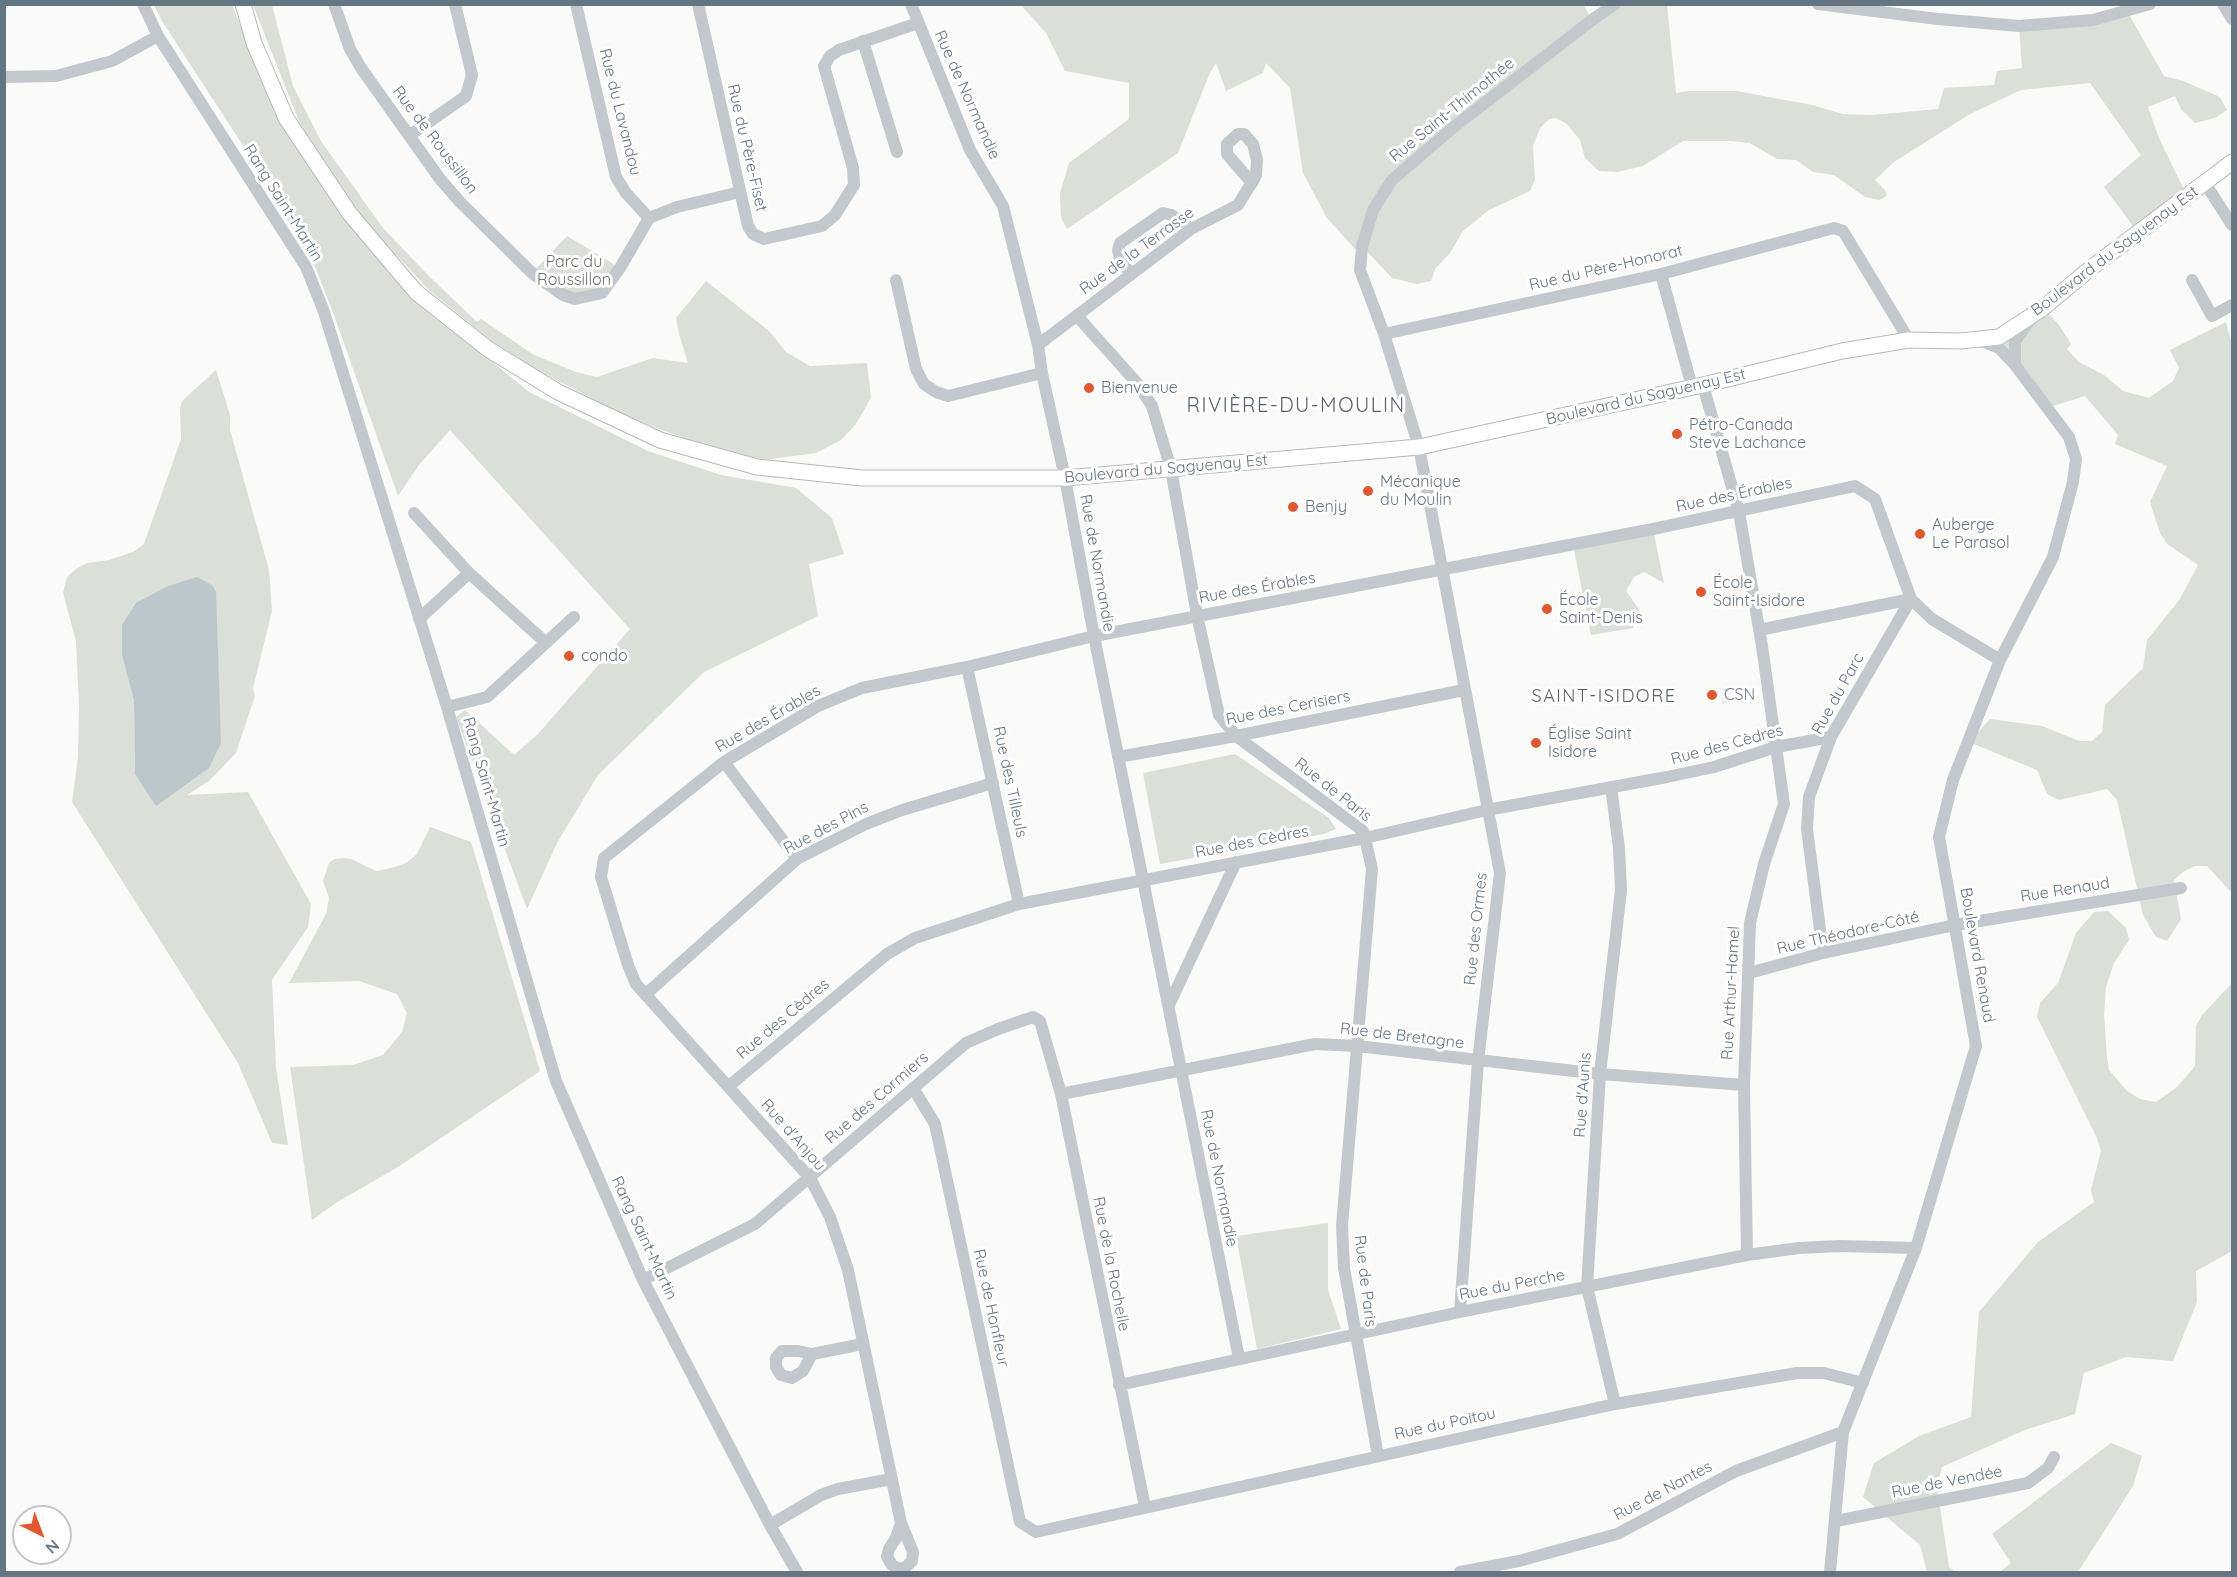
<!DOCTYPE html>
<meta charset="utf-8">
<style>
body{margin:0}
#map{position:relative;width:2237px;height:1577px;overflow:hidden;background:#fafaf8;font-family:Quicksand,sans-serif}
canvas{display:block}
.frame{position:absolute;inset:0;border:6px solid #657683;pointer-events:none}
.north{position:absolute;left:12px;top:1505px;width:60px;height:60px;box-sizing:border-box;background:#fff;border:2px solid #c1c8cd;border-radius:50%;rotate:138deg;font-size:16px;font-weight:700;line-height:24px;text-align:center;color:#657683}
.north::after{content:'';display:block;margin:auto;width:21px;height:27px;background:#e4572e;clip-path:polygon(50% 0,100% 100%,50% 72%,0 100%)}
</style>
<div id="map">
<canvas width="2237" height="1577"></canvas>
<div class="frame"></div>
<div class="north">N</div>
</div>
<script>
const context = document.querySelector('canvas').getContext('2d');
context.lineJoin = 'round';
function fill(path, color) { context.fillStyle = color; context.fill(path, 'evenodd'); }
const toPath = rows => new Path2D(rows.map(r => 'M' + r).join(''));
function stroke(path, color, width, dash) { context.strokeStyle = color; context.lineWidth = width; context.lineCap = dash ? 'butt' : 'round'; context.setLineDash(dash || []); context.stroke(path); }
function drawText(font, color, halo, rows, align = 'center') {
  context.font = font + ' Quicksand,sans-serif'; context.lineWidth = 6; context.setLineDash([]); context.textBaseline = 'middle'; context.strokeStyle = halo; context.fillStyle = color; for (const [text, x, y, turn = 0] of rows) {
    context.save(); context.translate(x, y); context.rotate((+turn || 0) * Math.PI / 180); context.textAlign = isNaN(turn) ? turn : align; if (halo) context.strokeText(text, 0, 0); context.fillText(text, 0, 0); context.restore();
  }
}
fill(toPath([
 [1583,4,1592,20,1615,5,1667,5,1676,93,1689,91,1736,91,1812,105,1843,114,1872,115,1938,109,1944,88,1994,85,1997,71,2022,68,2019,26,2127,11,2164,76,2183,81,2220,97,2227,110,2215,118,2195,123,2181,109,2175,96,2148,107,2159,138,2187,196,2138,233,2104,187,2141,155,2090,83,2021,90,1970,114,1894,162,1875,180,1885,190,1887,196,1879,200,1865,197,1834,175,1813,172,1796,160,1777,159,1750,143,1730,141,1683,141,1643,166,1617,172,1599,171,1585,158,1580,140,1567,124,1556,118,1549,119,1540,128,1533,146,1535,179,1530,191,1489,210,1463,231,1450,253,1435,269,1431,281,1417,284,1392,278,1363,247,1355,249,1327,218,1303,173,1290,88,1266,63,1263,73,1226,91,1216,63,1209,75,1178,153,1067,229,1061,218,1060,193,1069,163,1129,119,1129,83,1065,71,1046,33,1021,5],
 [154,5,232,5,268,93,339,210,380,262,427,308,529,392,648,451,721,475,796,488,832,518,844,554,809,564,818,616,704,672,598,775,557,843,527,909,456,717,465,710,514,755,537,735,630,629,450,430,419,465,398,496,334,315,316,269,257,167,162,21],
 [253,5,272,5,293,86,321,141,383,228,429,276,477,322,481,319,534,355,576,372,597,377,653,358,688,363,679,334,676,318,706,281,769,331,786,352,810,366,867,363,871,398,856,424,841,440,816,453,764,460,690,440,629,418,524,363,493,342,430,291,373,230,336,181,300,124],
 [567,236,620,268,602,293,575,299,532,273],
 [2043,308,2059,325,2071,344,2067,349,2079,362,2104,375,2123,391,2149,398,2173,381,2179,368,2170,350,2226,322,2232,345,2232,893,2207,866,2195,866,2183,872,2174,880,2181,919,2167,941,2156,937,2143,915,2117,800,2107,789,2059,800,2047,794,2037,770,1969,742,1990,719,2042,726,2079,741,2092,741,2102,732,2105,705,2143,668,2147,640,2180,599,2198,565,2167,544,2160,533,2150,502,2167,466,2115,444,2118,435,2085,396,2047,408,2015,365,1999,337],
 [216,370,230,415,230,430,269,570,272,611,253,688,255,696,236,753,209,781,187,795,248,792,311,904,308,927,272,980,276,1068,288,1145,272,1143,238,1063,72,802,78,757,79,706,76,641,63,593,67,577,76,569,87,563,109,560,133,552,144,544,181,439,180,409,182,401],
 [197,577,135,774,134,701,122,655],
 [1653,529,1664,583,1644,572,1634,577,1626,591,1639,609,1633,628,1591,635,1573,545],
 [1235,754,1329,818,1336,829,1324,834,1160,864,1143,773],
 [430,827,471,842,540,1071,398,1167,339,1201,312,1220,290,1067,353,1065,383,1055,402,1032,407,1013,397,994,359,981,289,983,326,914,329,898,323,881,329,863,334,859,342,858,351,859,376,871,391,868,406,863,417,854],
 [2108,911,2126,928,2129,940,2114,963,2106,987,2104,1014,2107,1058,2109,1070,2127,1091,2140,1099,2156,1102,2177,1087,2195,1066,2196,1026,2202,1015,2232,983,2232,1251,2196,1271,2197,1302,2173,1361,2126,1357,2084,1373,2075,1414,2025,1430,1942,1467,1937,1487,1949,1567,1956,1572,1927,1572,1920,1545,1863,1497,1874,1463,1919,1436,1971,1417,1979,1312,2038,1242,2094,1202,2091,1190,2101,1151,2097,1138,2037,1017,2040,1003,2058,983,2076,933,2094,912],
 [1328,1223,1328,1290,1341,1329,1257,1349,1236,1236],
 [2111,1443,2142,1456,2133,1486,2078,1572,2000,1572,2011,1563,1992,1534]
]), '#dadfd7');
fill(toPath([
 [197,577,212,585,216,592,221,743,209,768,156,806,135,774,134,701,122,655,122,625,136,603,168,586]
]), '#bbc7cb');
const major = toPath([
 [243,4,254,43,286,118,350,214,416,292,488,349,558,392,660,440,757,467,862,478,1065,478,1419,447,1703,385,1842,351,1909,340,1960,341,1999,337,2043,308,2091,268,2232,162]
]);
stroke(major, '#b5babe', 17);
stroke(toPath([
 [143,4,158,36,306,267,323,309,447,707,556,1081,643,1280,770,1525,797,1572],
 [334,4,350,49,361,68,440,179,460,202,532,273,563,295,575,299,602,293,620,268,649,218,677,207,740,192],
 [576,4,616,177,626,193,649,218],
 [698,4,748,226,753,234,764,239,822,226,835,215,854,185,853,168,824,66,830,56,839,50,918,23],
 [911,4,970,150,1003,206,1038,345,1042,373,1065,478,1094,636,1239,1358],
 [1818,4,1938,19,2019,26,2093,20,2150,4],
 [2223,4,2232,19],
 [863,41,897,152],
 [4,77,56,76,112,61,158,36],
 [410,135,466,96,472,75,455,4],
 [2205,183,2232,225],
 [1661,274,1692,387],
 [1131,275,1120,258,1118,250,1120,243,1163,213,1172,215,1191,229],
 [896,280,916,369,924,384,936,392,948,396,1042,373],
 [2192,280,2212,316,2232,305],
 [1077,316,1137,383,1152,406,1171,469,1197,615,1219,715,1236,736,1363,831,1365,838,1372,869,1342,1226,1344,1268,1378,1456],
 [1384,334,1661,274,1834,228,1843,231,1909,340],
 [1038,345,1191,229,1238,205,1249,187,1252,183,1256,175,1257,160,1253,144,1244,134,1238,134,1227,144,1227,154,1252,183],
 [2015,365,2015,341,2030,320],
 [1703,385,1739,512,1762,646,1784,804,1764,864,1750,923,1744,1085,1747,1255],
 [414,513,469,573,545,642],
 [419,619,469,573],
 [1759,630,1911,599,1932,619,2000,660],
 [967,667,1019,904],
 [447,707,487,697,574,617],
 [1118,757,1236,736,1464,690],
 [724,762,797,859],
 [1611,787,1619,848,1621,890,1600,1074,1587,1287,1615,1404],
 [1749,973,1823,953,1955,925,2181,888],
 [646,994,797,859,866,824,902,810,993,783],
 [1169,1005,1236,862],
 [729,1086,887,954,915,938,1019,904,1365,838,1487,810,1667,777,1714,767,1776,747,1831,737],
 [913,1088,935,1124,1020,1522,1036,1532,1615,1404,1797,1373,1824,1373,1863,1383],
 [1061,1094,1315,1044,1357,1046,1600,1074,1744,1085],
 [643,1280,755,1224,966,1043,998,1029,1033,1017,1040,1021,1061,1094,1145,1507],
 [1460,1312,1478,1061,1500,873,1419,447,1384,334,1360,270,1362,247,1373,210,1392,180,1455,126,1592,20,1615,4],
 [812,1354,803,1371,792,1378,781,1375,776,1367,776,1358,782,1351,798,1351,812,1354,863,1344],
 [1119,1385,1460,1312,1747,1255,1799,1248,1840,1246,1916,1248],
 [1836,1521,2028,1483,2048,1468,2054,1457],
 [901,1523,848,1270,830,1217,810,1178,636,984,628,965,601,877,604,858,724,762,818,706,862,688,967,667,1094,636,1653,529,1855,486,1875,499,1911,599,1831,737,1809,797,1807,829,1823,953],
 [901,1523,913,1552,912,1561,906,1567,899,1569,892,1565,887,1557,889,1549,896,1538,901,1523],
 [770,1525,821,1495,838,1489,892,1479],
 [1460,1572,1519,1561,1617,1534,1736,1471,1843,1432],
 [1830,1572,1843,1432,1916,1248,1976,1046,1939,837,1953,780,2000,660,2053,557,2073,482,2076,459,2069,437,2015,365,1999,348,1984,342,1977,342]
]), '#c3c8cc', 12);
stroke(major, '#fff', 15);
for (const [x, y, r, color] of [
 [1089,388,6,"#e4572e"],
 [1677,434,6,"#e4572e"],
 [1368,491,6,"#e4572e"],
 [1293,507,6,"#e4572e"],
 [1920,534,6,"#e4572e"],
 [1701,592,6,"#e4572e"],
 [1547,609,6,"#e4572e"],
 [569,656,6,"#e4572e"],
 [1712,695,6,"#e4572e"],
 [1536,743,6,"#e4572e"]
]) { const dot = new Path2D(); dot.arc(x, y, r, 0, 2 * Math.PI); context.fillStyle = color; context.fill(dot); stroke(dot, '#fff', 2); }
drawText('16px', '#657683', '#fff', [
 ["Rue de Normandie",967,95,66],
 ["Rue Saint-Thimothée",1452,110,-39],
 ["Rue du Lavandou",620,112,76],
 ["Rue de Roussillon",435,140,53],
 ["Rue du Père-Fiset",747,148,77],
 ["Rang Saint-Martin",283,203,58],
 ["Rue de la Terrasse",1137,251,-36],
 ["Boulevard du Saguenay Est",2115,251,-37],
 ["Rue du Père-Honorat",1606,268,-13],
 ["Boulevard du Saguenay Est",1646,397,-13],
 ["Boulevard du Saguenay Est",1166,469,-5],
 ["Rue des Érables",1734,495,-12],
 ["Rue de Normandie",1097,563,80],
 ["Rue des Érables",1257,588,-10],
 ["Rue du Parc",1838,694,-61],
 ["Rue des Cerisiers",1288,708,-11],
 ["Rue des Érables",768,719,-30],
 ["Rue des Cèdres",1727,745,-15],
 ["Rang Saint-Martin",486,782,74],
 ["Rue des Tilleuls",1010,782,78],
 ["Rue de Paris",1333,790,38],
 ["Rue des Pins",826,828,-28],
 ["Rue des Cèdres",1252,842,-11],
 ["Rue Renaud",2065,890,-9],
 ["Rue des Ormes",1476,929,-84],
 ["Rue Théodore-Côté",1848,933,-13],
 ["Boulevard Renaud",1977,955,80],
 ["Rue Arthur-Hamel",1731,993,-87],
 ["Rue des Cèdres",783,1019,-40],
 ["Rue de Bretagne",1402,1036,7],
 ["Rue d'Aunis",1583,1095,-86],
 ["Rue des Cormiers",877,1098,-41],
 ["Rue d'Anjou",793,1135,49],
 ["Rue de Normandie",1219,1178,79],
 ["Rang Saint-Martin",644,1238,65],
 ["Rue de la Rochelle",1111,1264,79],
 ["Rue de Paris",1365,1281,83],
 ["Rue du Perche",1512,1285,-11],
 ["Rue de Honfleur",991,1308,78],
 ["Rue du Poitou",1445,1424,-12],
 ["Rue de Vendée",1947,1482,-11],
 ["Rue de Nantes",1663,1491,-28]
]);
drawText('16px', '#687a64', '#fff', [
 ["Parc du",574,262],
 ["Roussillon",574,280]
]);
drawText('16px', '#657683', '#fff', [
 ["Bienvenue",1101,388],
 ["Pétro-Canada",1689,425],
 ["Steve Lachance",1689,443],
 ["Mécanique",1380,482],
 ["du Moulin",1380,500],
 ["Benjy",1305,507],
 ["Auberge",1932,525],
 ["Le Parasol",1932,543],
 ["École",1713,583],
 ["Saint-Isidore",1713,601],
 ["École",1559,600],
 ["Saint-Denis",1559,618],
 ["condo",581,656],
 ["CSN",1724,695],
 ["Église Saint",1548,734],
 ["Isidore",1548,752]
], 'left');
context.letterSpacing = '1.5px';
drawText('18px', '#57646e', '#fff', [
 ["SAINT-ISIDORE",1604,697]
]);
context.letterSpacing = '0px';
context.letterSpacing = '1.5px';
drawText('20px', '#57646e', '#fff', [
 ["RIVIÈRE-DU-MOULIN",1296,406]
]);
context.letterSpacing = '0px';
</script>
